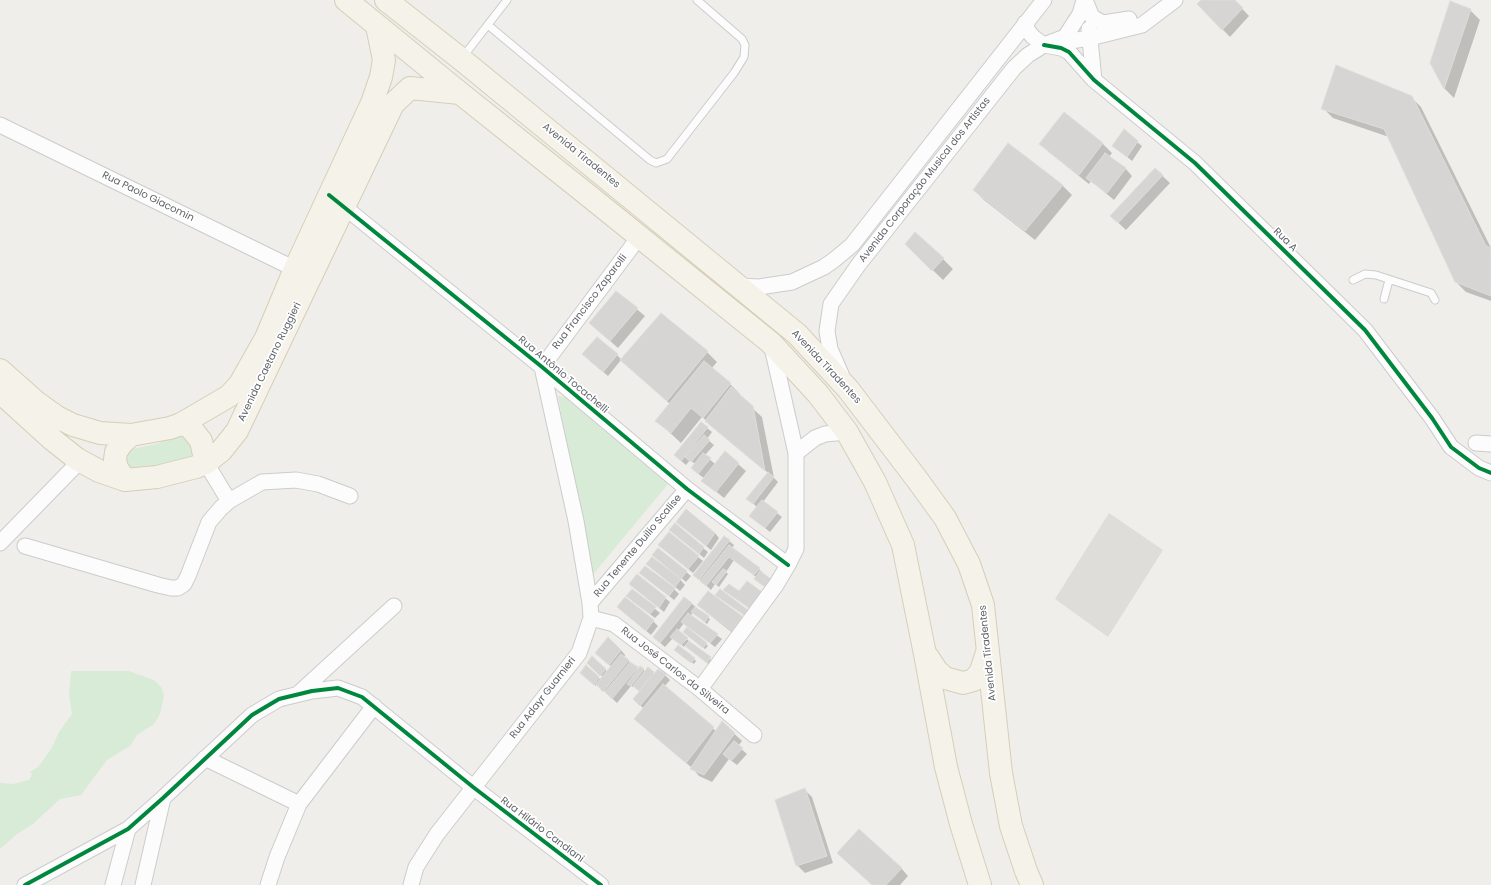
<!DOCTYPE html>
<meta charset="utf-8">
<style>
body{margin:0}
canvas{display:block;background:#efeeea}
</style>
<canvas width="1491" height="885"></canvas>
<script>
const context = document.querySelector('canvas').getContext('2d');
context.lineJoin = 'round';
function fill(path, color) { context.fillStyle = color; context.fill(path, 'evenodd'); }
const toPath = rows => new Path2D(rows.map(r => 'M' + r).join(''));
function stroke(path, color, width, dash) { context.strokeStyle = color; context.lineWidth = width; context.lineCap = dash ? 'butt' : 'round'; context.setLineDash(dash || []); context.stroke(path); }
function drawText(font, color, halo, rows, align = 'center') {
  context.font = font + ' Poppins,sans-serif'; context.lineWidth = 3.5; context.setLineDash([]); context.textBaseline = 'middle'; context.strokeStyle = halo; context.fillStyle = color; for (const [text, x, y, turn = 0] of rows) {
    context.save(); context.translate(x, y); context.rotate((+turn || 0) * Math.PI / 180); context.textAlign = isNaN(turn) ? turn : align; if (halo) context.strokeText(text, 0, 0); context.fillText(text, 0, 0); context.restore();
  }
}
fill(toPath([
 [1109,513,1163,550,1108,637,1055,599]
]), '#dfddda');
fill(toPath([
 [558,396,565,397,668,484,591,577],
 [185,432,195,455,191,458,157,469,131,471,123,457,127,450,157,444],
 [71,671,129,671,154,680,161,687,164,695,160,714,154,724,137,735,130,746,107,760,81,795,60,799,33,824,17,834,0,849,0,783,13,784,29,780,32,774,30,772,38,767,51,749,59,732,72,714,69,694]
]), '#d8ebd6');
fill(toPath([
 [1202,0,1234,0,1249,16,1230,37,1198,4],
 [1470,10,1480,20,1454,98,1445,89,1431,63],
 [1411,97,1421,107,1491,248,1491,301,1466,292,1456,282,1389,137,1333,118,1323,108],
 [1137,142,1142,146,1132,161,1113,145],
 [1102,143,1112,153,1109,157,1125,168,1132,176,1114,200,1091,181,1089,184,1050,153,1040,144],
 [1155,169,1170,183,1126,230,1111,216],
 [1062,185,1072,195,1035,240,984,200,974,190],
 [906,244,943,259,953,269,943,280],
 [616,292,645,316,618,348,590,323],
 [707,352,717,362,712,368,730,384,740,394,739,396,762,417,774,478,778,482,763,502,782,517,770,532,750,516,757,507,748,499,768,473,702,417,681,443,657,421,670,404,621,360,608,376,588,359,617,355,622,360],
 [707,428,712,432,707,439,714,445,705,455,716,465,738,464,746,471,724,498,703,481,705,479,697,473,695,464,690,460,686,465,680,460],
 [677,522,715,533,719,538,711,550],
 [675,525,708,552,704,558,670,530],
 [724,537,734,545,732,548,759,569,764,574,763,575,772,582,767,588,755,579,756,577,734,560,726,572,728,574,719,587,715,584,711,590,695,575],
 [658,549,691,576,686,582,679,576,678,577,685,585,680,591,652,568,676,577,678,576],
 [664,549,698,557,703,561,693,573],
 [637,575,670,602,664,612,630,584],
 [645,577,674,589,679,594,674,600],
 [632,590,660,613,655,618,632,601],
 [708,592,742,617,749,624,739,638,706,612,698,604],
 [717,595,747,610,752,615,749,619],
 [685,598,710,619,707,624,693,613,690,616,722,639,715,647,684,623,678,631,689,641,688,642,715,663,712,667,685,645,684,647,673,638,665,647,659,642],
 [618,607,653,621,658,626,651,635],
 [686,634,706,644,708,646,705,649],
 [621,650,625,655,624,657,639,670,641,668,646,672,648,669,654,674,658,670,665,675,670,680,664,687,716,731,722,722,742,741,738,746,747,754,737,765,729,759,712,782,699,776,692,768,636,719,644,709,634,699,640,692,634,686,633,687,631,686,617,703,597,684,596,686,581,672,586,667,601,680,603,677,588,663,593,658,608,672,612,667,601,658],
 [678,652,694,659,696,661,694,664],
 [805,790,812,797,833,863,805,873,797,865],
 [901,868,908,876,900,885,872,885]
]), '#0003');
const building = toPath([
 [1201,0,1235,0,1243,8,1222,30,1197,4,1201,0],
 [1450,1,1471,9,1444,89,1430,63,1450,1],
 [1336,65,1412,96,1486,246,1491,248,1491,296,1455,282,1384,129,1321,109,1336,65],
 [1064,112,1103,143,1079,175,1039,144,1064,112],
 [1124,129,1138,141,1127,157,1112,146,1124,129],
 [1008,143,1063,185,1025,231,973,190,1008,143],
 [1105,153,1126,168,1107,193,1086,178,1105,153],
 [1155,168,1163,175,1118,223,1110,216,1155,168],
 [915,232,944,258,932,271,905,244,915,232],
 [616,291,638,308,610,341,589,323,616,291],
 [661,313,708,351,667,401,620,360,661,313],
 [597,337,618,354,603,372,582,354,597,337],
 [704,361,731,383,703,418,691,408,671,433,655,421,704,361],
 [731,387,753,406,765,471,705,421,731,387],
 [701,422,708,427,681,461,674,455,701,422],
 [704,435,710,440,691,462,685,457,704,435],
 [725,451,739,463,716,492,701,481,725,451],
 [703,453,711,458,698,474,691,468,703,453],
 [768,472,774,477,753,504,746,499,768,472],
 [762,500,778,512,765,528,749,516,762,500],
 [686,509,715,533,706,546,676,522,686,509],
 [675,523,704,547,699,554,669,530,675,523],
 [669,532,699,556,688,569,658,545,669,532],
 [724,536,730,540,699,580,693,575,724,536],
 [729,545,760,568,754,575,729,557,706,586,700,581,729,545],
 [658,548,687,571,681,579,652,555,658,548],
 [652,557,681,579,675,587,646,564,652,557],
 [645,566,675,588,669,596,639,573,645,566],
 [723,569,727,571,716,585,712,582,723,569],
 [760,571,771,579,765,587,754,579,760,571],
 [637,574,666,597,659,608,629,584,637,574],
 [747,581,762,592,749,608,723,590,729,584,739,591,747,581],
 [632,589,656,607,650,614,626,596,632,589],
 [720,589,748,610,744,615,715,595,720,589],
 [708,591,742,616,732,631,697,605,708,591],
 [625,597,654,620,646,631,617,607,625,597],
 [684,597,692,603,660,643,653,637,684,597],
 [695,607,709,616,705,622,691,612,695,607],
 [688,613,718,634,710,643,681,622,688,613],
 [687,627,707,643,703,648,683,632,687,627],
 [677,629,688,638,681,645,670,637,677,629],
 [608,637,621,650,609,665,595,653,608,637],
 [689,641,711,657,707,663,685,646,689,641],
 [678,645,695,658,691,663,674,650,678,645],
 [621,654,629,660,603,692,596,684,621,654],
 [592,656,606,669,600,676,587,663,592,656],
 [630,662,638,667,612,699,605,692,630,662],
 [586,665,599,677,594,685,580,673,586,665],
 [640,666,644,669,631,686,627,684,640,666],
 [648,667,654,672,639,691,633,686,648,667],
 [658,669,666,674,640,706,633,699,658,669],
 [663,684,714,727,686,763,634,719,663,684],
 [722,721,735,733,704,775,690,769,722,721],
 [734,741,743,748,731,761,723,754,734,741],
 [805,788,827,856,796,866,775,800,805,788],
 [859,829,902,868,886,885,872,885,837,853,859,829]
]);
fill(building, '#d6d5d3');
stroke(building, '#deddd9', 1);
const lane = toPath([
 [488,25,650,160,656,163,667,159,734,73,744,57,745,45,742,39,697,0],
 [462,58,507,0],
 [1353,280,1365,274,1376,275,1431,293,1435,300],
 [1384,299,1389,280]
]);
const street = toPath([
 [1085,0,1092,17,1103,23,1129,19],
 [1025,23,1028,31,1033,37,1044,45,1090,38,1142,25,1175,0],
 [1089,29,1094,80],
 [1044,45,1061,48,1069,52,1094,80,1195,163,1365,330,1432,418,1451,447,1479,468,1491,473],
 [0,125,295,269],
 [337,201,542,367,687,489,788,565],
 [739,286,759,287,792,282,824,267,834,260,852,245,1044,0],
 [542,367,639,237],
 [841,374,830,349,827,331,831,304,859,264,1014,68,1028,55,1044,45,1065,37,1080,14,1084,0],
 [1476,443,1491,444],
 [796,453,815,438,825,434,847,432],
 [206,463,229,501],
 [0,543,80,461],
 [25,546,158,585,171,588,178,588,184,584,188,576,209,522,221,508,229,501,262,482,296,480,318,484,350,496],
 [590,603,687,489],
 [591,618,614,624,700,689,754,735],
 [700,689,776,585,788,565,796,549,796,453,772,347],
 [299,693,394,606],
 [205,758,299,804],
 [25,885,128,829,163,798,252,715,279,699,312,691,338,688,362,697,473,787,601,885],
 [113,885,128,829],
 [143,885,163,798],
 [268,885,277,857,299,804,374,706],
 [411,885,416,867,437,834,579,653,591,618,590,603,576,521,542,367]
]);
const primary = toPath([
 [346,0,460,93,589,196,771,343,818,394,847,432,875,482,903,545,925,654,946,767,961,824,980,885],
 [386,0,461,59,797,334,848,389,916,478,945,518,969,564,983,605,1001,773,1011,826,1026,871,1032,885],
 [0,370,36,402,57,417,73,425,100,433,131,435,170,428,181,424,229,396,240,384,266,338,295,269,372,103,381,77,384,60,377,26],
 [0,392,53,440,77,459,99,471,125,480,157,477,196,467,206,463,221,451,237,431,393,104,410,88,460,93],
 [181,424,190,427,201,441,206,463],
 [125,480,117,468,115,460,116,452,122,443,131,435],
 [927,656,937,671,945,678,963,683,974,680,981,671,987,652]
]);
stroke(lane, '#cbcccc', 9);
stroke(street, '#cbcccc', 17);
stroke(primary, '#d7ceb8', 24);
stroke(lane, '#fdfcfc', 7);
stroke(street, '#fdfcfc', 15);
stroke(primary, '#f4f2e9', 22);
stroke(toPath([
 [1044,45,1061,48,1069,52,1094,80,1195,163,1365,330,1432,418,1451,447,1479,468,1491,473],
 [329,195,542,367,687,489,788,565],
 [25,885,128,829,163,798,252,715,279,699,312,691,338,688,362,697,473,787,601,885]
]), '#00873e', 4);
drawText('10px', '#5f6368', '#fff', [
 ["Avenida Tiradentes",581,156,39],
 ["Avenida Corporação Musical dos Artistas",925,180,-52],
 ["Rua Paolo Giacomin",148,197,26],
 ["Rua A",1285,240,45],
 ["Rua Francisco Zaparolli",590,302,-53],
 ["Avenida Caetano Ruggieri",270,362,-64],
 ["Avenida Tiradentes",826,367,47],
 ["Rua Antônio Tocachelli",563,375,40],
 ["Rua Tenente Duilio Scalise",638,546,-50],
 ["Avenida Tiradentes",988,653,-96],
 ["Rua José Carlos da Silveira",675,671,38],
 ["Rua Adayr Guarnieri",543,698,-52],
 ["Rua Hilário Candiani",542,830,37]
]);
</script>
